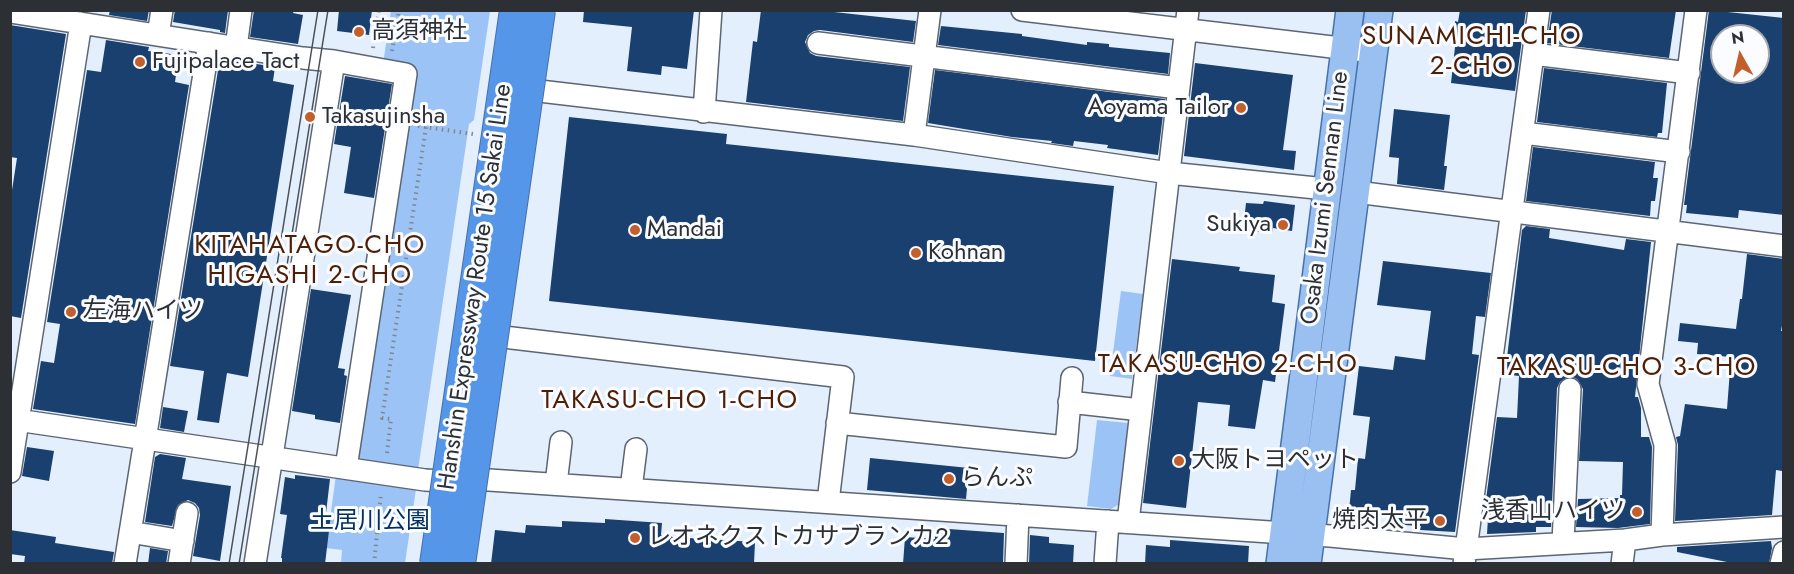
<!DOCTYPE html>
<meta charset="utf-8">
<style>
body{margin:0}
#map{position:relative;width:1794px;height:574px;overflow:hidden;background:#e4effe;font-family:Jost,sans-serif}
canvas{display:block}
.frame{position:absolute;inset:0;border:12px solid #2c3035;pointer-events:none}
.north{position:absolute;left:1710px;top:24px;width:60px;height:60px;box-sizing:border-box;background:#fafcff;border:2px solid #a8aaae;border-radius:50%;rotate:352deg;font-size:16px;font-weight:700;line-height:24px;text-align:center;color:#2c3035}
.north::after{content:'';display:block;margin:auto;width:21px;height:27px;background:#c35f2a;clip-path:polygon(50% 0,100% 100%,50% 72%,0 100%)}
</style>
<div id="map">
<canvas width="1794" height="574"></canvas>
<div class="frame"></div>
<div class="north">N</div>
</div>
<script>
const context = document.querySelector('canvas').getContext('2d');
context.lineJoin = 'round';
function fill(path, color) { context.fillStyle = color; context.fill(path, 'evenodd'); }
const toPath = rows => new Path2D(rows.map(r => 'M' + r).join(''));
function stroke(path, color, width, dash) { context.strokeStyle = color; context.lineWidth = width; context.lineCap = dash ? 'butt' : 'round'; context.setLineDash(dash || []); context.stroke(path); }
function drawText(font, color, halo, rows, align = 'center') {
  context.font = font + ' Jost,"Noto Sans JP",sans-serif'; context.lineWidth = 6; context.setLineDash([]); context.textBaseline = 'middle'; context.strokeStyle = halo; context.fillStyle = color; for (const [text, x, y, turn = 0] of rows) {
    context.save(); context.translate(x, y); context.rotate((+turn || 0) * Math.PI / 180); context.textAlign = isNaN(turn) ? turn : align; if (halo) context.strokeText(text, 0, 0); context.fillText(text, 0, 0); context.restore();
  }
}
fill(toPath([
 [391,11,490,11,474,120,469,124,418,470,356,461,415,69,383,64],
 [1121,291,1143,294,1132,379,1110,376],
 [1097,420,1128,423,1118,505,1111,509,1087,506],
 [336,475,416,489,405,563,341,563,342,550,326,548]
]), '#9cc3f5');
fill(toPath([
 [110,10,149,10,147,21,109,15],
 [175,10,228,10,225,33,220,32,220,30,173,22],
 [254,10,294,10,293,13,303,15,298,44,250,37],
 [339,10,372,10,369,35,337,31],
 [584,10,694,10,687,69,662,66,661,75,627,71,632,27,583,22],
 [761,10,816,10,916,21,913,42,820,30,814,31,808,35,805,42,810,53,816,56,910,67,903,121,746,102,753,41,757,42],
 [1460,10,1526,10,1515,91,1451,83,1456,38,1453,37,1455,21,1458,22],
 [1552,10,1676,10,1669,58,1547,43],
 [1709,10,1784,18,1784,215,1739,210,1738,218,1686,213,1687,205,1684,205],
 [1722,36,1758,36,1758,72,1722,72],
 [10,25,66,34,21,318,10,316,10,203,17,158,10,157],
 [941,26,1022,34,1022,36,1087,45,1087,42,1109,44,1109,47,1170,53,1168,74,938,45],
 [106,40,149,47,148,51,179,55,175,82,189,85,135,424,33,409,41,361,54,363,60,324,47,322,87,70,101,72],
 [220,58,275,67,273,81,294,85,248,377,227,373,219,423,197,420,204,371,170,366],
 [1195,63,1293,75,1283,150,1296,151,1294,170,1184,156],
 [1544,68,1667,83,1662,133,1658,133,1657,137,1537,122],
 [935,70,1165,99,1158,155,1107,148,1108,145,1074,141,1073,146,1051,143,1052,141,1012,137,928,123],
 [345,76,392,84,374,198,344,193,351,147,334,144],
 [1394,109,1450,115,1444,166,1447,166,1444,190,1397,184,1399,158,1389,157],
 [569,117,727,134,726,144,1114,186,1095,361,549,301],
 [1533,147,1655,162,1653,178,1658,178,1655,201,1651,201,1650,216,1526,201],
 [1264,201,1295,205,1292,231,1273,228,1272,233,1243,230,1246,203,1263,204],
 [1526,226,1550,229,1549,238,1624,250,1626,239,1651,242,1635,397,1638,397,1641,408,1641,437,1649,437,1652,447,1650,524,1618,528,1576,527,1578,499,1620,498,1620,495,1622,495,1623,462,1579,461,1583,389,1577,379,1570,376,1560,382,1557,388,1551,527,1536,527,1536,532,1487,534,1489,502,1485,507,1497,417,1517,418,1519,376,1503,374,1505,358,1507,358,1522,230],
 [1747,254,1784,259,1784,314,1781,331,1784,331,1784,458,1782,471,1776,470,1772,515,1675,521,1678,445,1676,437,1680,436,1685,404,1727,409,1731,357,1697,354,1698,343,1678,341,1680,323,1736,329,1740,299,1742,299],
 [1172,259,1240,267,1239,271,1275,275,1272,302,1285,304,1275,382,1263,380,1255,429,1228,426,1230,405,1198,402,1186,508,1143,503],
 [1383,261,1491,273,1485,317,1476,316,1472,354,1479,355,1455,532,1420,530,1421,526,1386,524,1387,518,1376,517,1377,514,1349,511,1351,490,1355,490,1358,458,1365,459,1370,417,1353,415,1359,366,1393,370,1395,356,1425,360,1426,350,1431,311,1377,305],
 [311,289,351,295,338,368,345,369,344,375,347,376,340,423,315,419,315,415,292,411],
 [163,407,188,411,184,432,160,428],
 [27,447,54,451,49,481,22,476],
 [160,454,186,458,182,479,231,486,220,561,193,556,200,515,199,508,195,503,188,500,178,505,172,526,145,522,155,457],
 [870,458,969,468,966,499,867,490],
 [295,475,330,479,326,513,331,514,325,564,282,564,282,558,281,558,287,515,280,514,285,477,295,479],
 [605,519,662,523,661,535,672,535,672,537,755,542,754,564,491,564,495,530,525,533,526,525,562,527,562,521,605,523],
 [935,528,1004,533,1003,564,903,564,905,537,935,539],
 [10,530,56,537,55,543,114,552,112,564,24,564,25,556,10,554],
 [1030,535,1049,537,1049,543,1074,545,1073,564,1029,564],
 [1170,540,1249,546,1248,564,1145,564,1146,545,1170,547],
 [1771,541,1772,548,1769,564,1737,564,1677,552,1677,547],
 [150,548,168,551,166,564,148,564]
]), '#1a4070');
const minor = toPath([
 [1022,10,1374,52],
 [10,12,303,58,334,61,406,74,346,468],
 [158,35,162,10],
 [818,43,1178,88],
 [236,48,241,10],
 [1533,54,1689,73],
 [531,90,914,135,1169,173,1326,189],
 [704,112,711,10],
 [1523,133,1679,152],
 [914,135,930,10],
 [1356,192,1784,246],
 [495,336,843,377,828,502],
 [1069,402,1141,410],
 [10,419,425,480,443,481,474,479,1330,536,1466,549,1625,540,1662,535,1784,527],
 [837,423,1066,447,1072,378],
 [10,472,81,23],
 [556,484,561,442],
 [631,489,636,449],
 [1128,522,1188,10],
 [130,532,183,541],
 [1662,535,1665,445,1648,384,1696,10],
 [1563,543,1570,389],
 [125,564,209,43],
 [179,564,187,513],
 [255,564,334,61],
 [1016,564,1018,515],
 [1105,564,1108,521],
 [1464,564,1539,10],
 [1622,564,1625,540],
 [1781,564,1784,552]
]);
const major = toPath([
 [1280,564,1350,10],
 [1307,564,1379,10]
]);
stroke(minor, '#5c6672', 24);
stroke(major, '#4772a9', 30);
stroke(toPath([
 [373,48,379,10],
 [392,51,399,10],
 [418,126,473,134],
 [387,453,391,419,382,418,426,127],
 [374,564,381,493]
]), '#808791', 4, [1.5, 4.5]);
stroke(minor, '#fff', 21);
stroke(major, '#9ac0f1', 27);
stroke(toPath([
 [229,564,318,10],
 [239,564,328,10]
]), '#4a4f56', 1.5);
const highwayBridge = toPath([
 [436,564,516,10],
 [459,564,539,10]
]);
stroke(highwayBridge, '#4772a9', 34, []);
stroke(highwayBridge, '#5696e8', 32);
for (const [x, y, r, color] of [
 [359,32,6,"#c35f2a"],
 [140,62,6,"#c35f2a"],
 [1241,108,6,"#c35f2a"],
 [310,117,6,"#c35f2a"],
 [1283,225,6,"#c35f2a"],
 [635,230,6,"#c35f2a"],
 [916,253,6,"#c35f2a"],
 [71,312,6,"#c35f2a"],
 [1179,461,6,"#c35f2a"],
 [949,479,6,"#c35f2a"],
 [1637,512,6,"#c35f2a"],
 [1440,521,6,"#c35f2a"],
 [635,538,6,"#c35f2a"]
]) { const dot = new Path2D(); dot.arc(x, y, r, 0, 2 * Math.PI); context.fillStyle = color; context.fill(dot); stroke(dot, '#fafcff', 2); }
drawText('24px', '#2c3035', '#fafcff', [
 ["高須神社",371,32],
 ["Fujipalace Tact",152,62],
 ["Aoyama Tailor",1229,108,"right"],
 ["Takasujinsha",322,117],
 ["Sukiya",1271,225,"right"],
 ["Mandai",647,230],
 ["Kohnan",928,253],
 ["左海ハイツ",83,312],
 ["大阪トヨペット",1191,461],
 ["らんぷ",961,479],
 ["浅香山ハイツ",1625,512,"right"],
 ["焼肉太平",1428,521,"right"],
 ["レオネクストカサブランカ2",647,538]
], 'left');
drawText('24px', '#2c3035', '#fafcff', [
 ["Osaka Izumi Sennan Line",1326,198,-83],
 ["Hanshin Expressway Route 15 Sakai Line",476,287,-82]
]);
drawText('24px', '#032e60', '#fafcff', [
 ["土居川公園",370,522]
]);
context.letterSpacing = '1.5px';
drawText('26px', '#4e1f04', '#fafcff', [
 ["SUNAMICHI-CHO",1472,38],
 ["2-CHO",1472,68],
 ["KITAHATAGO-CHO",310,247],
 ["HIGASHI 2-CHO",310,277],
 ["TAKASU-CHO 2-CHO",1228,366],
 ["TAKASU-CHO 3-CHO",1627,369],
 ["TAKASU-CHO 1-CHO",670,402]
]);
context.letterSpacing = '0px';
</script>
